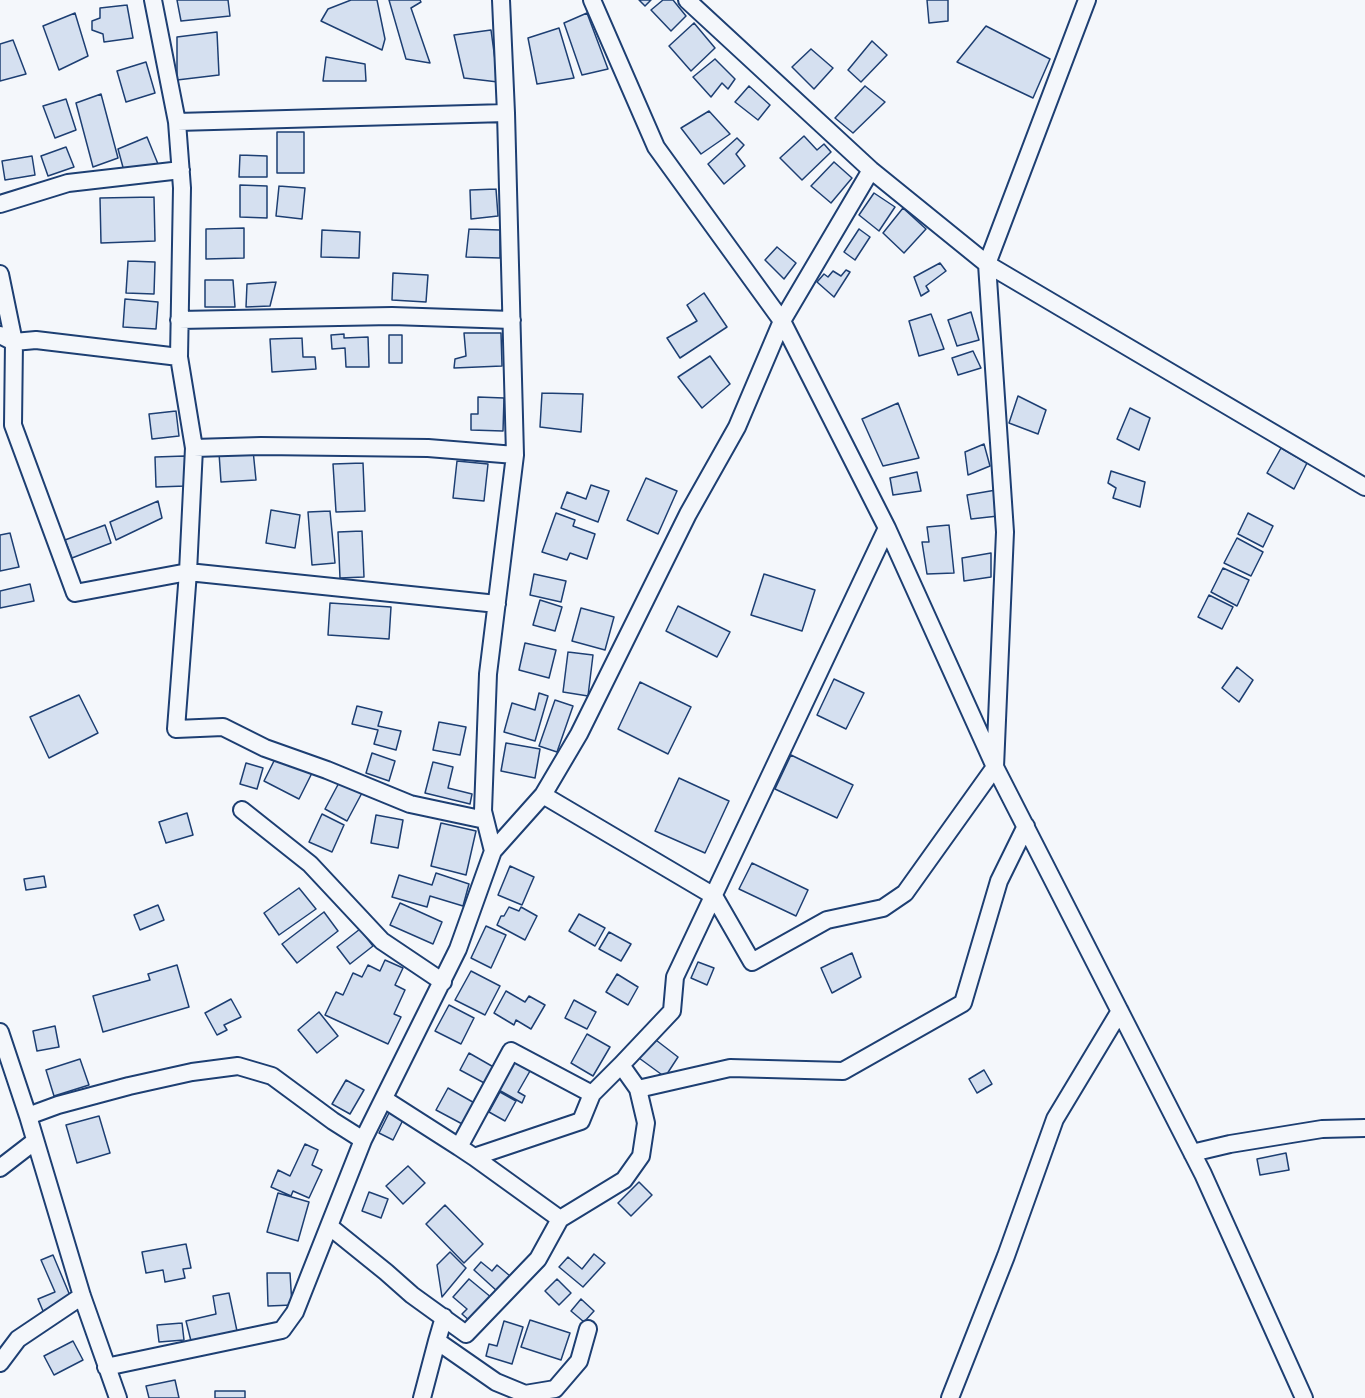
<!DOCTYPE html>
<style>
body{margin:0}
canvas{display:block;background:#f4f7fb}
</style>
<canvas width="1365" height="1398"></canvas>
<script>
const context = document.querySelector('canvas').getContext('2d');
context.lineJoin = 'round';
function fill(path, color) { context.fillStyle = color; context.fill(path, 'evenodd'); }
const toPath = rows => new Path2D(rows.map(r => 'M' + r).join(''));
function stroke(path, color, width, dash) { context.strokeStyle = color; context.lineWidth = width; context.lineCap = dash ? 'butt' : 'round'; context.setLineDash(dash || []); context.stroke(path); }
const building = toPath([
 [177,0,228,0,230,16,181,21,177,0],
 [351,0,377,0,385,39,382,50,321,21,328,9,351,0],
 [389,0,420,0,421,2,411,8,430,63,406,59,389,0],
 [639,0,651,0,645,6,639,0],
 [663,0,673,0,686,16,671,31,651,10,663,0],
 [927,0,948,0,948,21,929,23,927,0],
 [127,5,133,38,104,42,103,34,92,30,92,21,100,18,100,8,127,5],
 [75,13,88,56,59,70,43,26,75,13],
 [587,13,608,69,582,75,564,23,587,13],
 [694,23,715,48,691,71,669,46,694,23],
 [986,26,1050,59,1033,98,957,62,986,26],
 [559,28,574,78,537,84,528,38,559,28],
 [491,30,498,82,464,78,454,35,491,30],
 [217,32,219,75,177,80,177,37,217,32],
 [13,40,26,74,0,81,0,44,13,40],
 [872,41,887,55,861,82,848,70,872,41],
 [811,49,833,68,814,89,792,67,811,49],
 [326,57,365,64,366,81,323,81,326,57],
 [715,59,735,79,728,89,722,83,711,97,693,77,715,59],
 [146,62,155,93,126,102,117,71,146,62],
 [749,86,770,105,758,120,735,102,749,86],
 [865,86,885,102,853,133,835,118,865,86],
 [101,94,118,158,93,167,76,103,101,94],
 [66,99,76,130,55,138,43,106,66,99],
 [709,111,730,134,701,154,681,128,709,111],
 [277,132,304,132,304,173,277,173,277,132],
 [804,136,817,150,824,144,831,152,802,180,780,158,804,136],
 [147,137,158,164,124,171,118,149,147,137],
 [737,138,744,145,736,154,745,166,724,184,708,164,737,138],
 [66,147,74,167,48,176,41,156,66,147],
 [240,155,267,156,267,177,239,177,240,155],
 [32,156,35,175,5,180,2,161,32,156],
 [834,162,852,178,831,203,811,186,834,162],
 [240,185,267,186,267,218,240,217,240,185],
 [279,186,305,188,302,219,276,216,279,186],
 [496,189,498,216,471,219,470,190,496,189],
 [874,193,895,207,879,231,859,215,874,193],
 [154,197,155,241,101,243,100,198,154,197],
 [903,208,926,229,904,253,883,233,903,208],
 [244,228,244,258,206,259,206,229,244,228],
 [469,229,500,230,500,258,466,257,469,229],
 [859,229,870,237,855,260,844,252,859,229],
 [322,230,360,232,359,258,321,257,322,230],
 [777,247,796,263,784,279,765,260,777,247],
 [128,261,155,262,154,294,126,293,128,261],
 [940,263,946,271,926,286,929,291,921,296,914,277,940,263],
 [846,270,850,272,834,297,817,282,824,274,828,277,833,271,841,276,846,270],
 [393,273,428,275,426,302,392,300,393,273],
 [205,280,233,280,235,307,205,307,205,280],
 [276,282,270,306,246,307,247,284,276,282],
 [704,293,727,327,680,358,667,338,697,321,687,305,704,293],
 [125,299,158,302,156,329,123,327,125,299],
 [971,312,979,340,957,346,948,320,971,312],
 [931,314,944,349,919,356,909,321,931,314],
 [464,333,501,333,502,366,454,368,455,359,466,356,464,333],
 [344,334,344,338,368,337,369,367,346,367,345,348,332,349,331,335,344,334],
 [389,335,402,335,402,363,389,363,389,335],
 [302,338,303,357,315,357,316,369,272,372,270,339,302,338],
 [973,351,981,368,958,375,952,358,973,351],
 [710,356,730,384,702,408,678,377,710,356],
 [542,393,583,394,581,432,540,427,542,393],
 [1018,396,1046,410,1038,434,1009,423,1018,396],
 [478,397,504,398,503,431,471,430,471,414,478,414,478,397],
 [898,403,919,458,883,466,862,419,898,403],
 [1130,408,1150,418,1139,450,1117,439,1130,408],
 [176,411,179,436,152,439,149,414,176,411],
 [984,444,990,466,968,475,965,452,984,444],
 [1281,448,1307,463,1294,489,1267,473,1281,448],
 [253,450,256,480,221,482,219,453,253,450],
 [185,456,186,486,156,487,155,457,185,456],
 [457,461,488,464,484,501,453,498,457,461],
 [363,463,365,511,336,512,333,464,363,463],
 [1111,471,1145,482,1140,507,1113,498,1116,488,1108,483,1111,471],
 [917,472,921,491,893,495,890,478,917,472],
 [646,478,677,491,658,534,627,520,646,478],
 [591,485,609,491,598,522,561,508,567,492,586,499,591,485],
 [996,490,998,516,971,519,967,495,996,490],
 [158,501,162,518,116,540,110,522,158,501],
 [271,510,300,515,295,548,266,543,271,510],
 [330,511,335,563,312,565,308,512,330,511],
 [556,513,575,520,573,526,595,534,587,559,570,553,567,560,542,552,556,513],
 [1248,513,1273,526,1263,547,1238,534,1248,513],
 [105,525,111,543,72,558,65,540,105,525],
 [949,525,954,573,927,574,922,542,929,542,927,527,949,525],
 [362,531,364,577,340,578,338,532,362,531],
 [10,533,19,567,0,571,0,535,10,533],
 [1237,538,1263,552,1251,576,1224,563,1237,538],
 [991,553,991,577,964,581,962,558,991,553],
 [1223,568,1249,580,1237,606,1211,592,1223,568],
 [534,574,566,581,561,602,530,595,534,574],
 [764,574,815,590,802,631,751,615,764,574],
 [30,584,34,601,0,608,0,591,30,584],
 [1209,595,1233,607,1222,629,1198,617,1209,595],
 [540,600,562,607,555,631,533,625,540,600],
 [330,603,391,607,389,639,328,635,330,603],
 [678,606,730,632,717,657,666,631,678,606],
 [581,608,614,617,605,650,572,641,581,608],
 [525,643,556,650,549,678,519,670,525,643],
 [568,652,593,655,588,696,563,692,568,652],
 [1237,667,1253,680,1239,702,1222,688,1237,667],
 [834,679,864,693,846,729,817,715,834,679],
 [640,682,691,707,668,754,618,729,640,682],
 [539,693,548,696,535,741,504,732,512,703,535,710,539,693],
 [79,695,98,733,49,758,30,717,79,695],
 [555,700,573,706,557,752,539,746,555,700],
 [357,706,382,712,378,726,401,731,396,750,374,744,378,730,352,724,357,706],
 [439,722,466,727,460,755,433,750,439,722],
 [506,743,540,749,535,778,501,771,506,743],
 [372,753,395,761,389,781,366,773,372,753],
 [277,755,312,773,299,799,264,781,277,755],
 [791,755,853,785,837,818,775,789,791,755],
 [433,762,453,767,448,788,472,794,470,804,425,793,433,762],
 [246,763,263,768,257,789,240,784,246,763],
 [679,778,729,801,705,853,655,831,679,778],
 [341,779,363,791,347,821,325,809,341,779],
 [187,813,193,835,166,843,159,822,187,813],
 [322,814,344,825,332,852,309,842,322,814],
 [376,815,403,820,398,848,371,843,376,815],
 [441,823,476,831,466,875,431,866,441,823],
 [752,863,808,890,796,916,739,889,752,863],
 [510,866,534,877,522,905,498,895,510,866],
 [436,873,469,884,463,906,430,896,427,907,392,897,399,875,432,885,436,873],
 [44,876,46,887,26,890,24,879,44,876],
 [299,888,316,909,279,935,264,913,299,888],
 [400,903,442,922,433,944,390,925,400,903],
 [158,905,164,920,140,930,134,915,158,905],
 [509,907,519,911,521,907,537,916,525,940,497,925,501,916,504,916,509,907],
 [324,912,338,931,297,963,282,944,324,912],
 [579,914,605,928,595,946,569,931,579,914],
 [486,926,506,935,491,968,471,958,486,926],
 [360,929,373,946,350,964,337,947,360,929],
 [609,932,631,944,621,961,599,949,609,932],
 [852,953,861,977,832,993,821,968,852,953],
 [385,960,403,968,395,985,405,990,394,1014,401,1017,388,1044,325,1015,336,992,343,995,353,973,362,977,368,965,380,971,385,960],
 [698,962,714,968,707,985,691,978,698,962],
 [177,965,189,1007,103,1032,93,996,150,980,148,974,177,965],
 [471,971,500,986,485,1015,455,1000,471,971],
 [617,974,638,987,628,1005,606,992,617,974],
 [506,991,525,1002,529,996,545,1005,531,1029,516,1020,514,1025,494,1013,506,991],
 [231,999,241,1017,224,1025,227,1030,217,1035,205,1013,231,999],
 [574,1000,596,1012,587,1029,565,1018,574,1000],
 [449,1005,474,1018,461,1044,435,1031,449,1005],
 [319,1012,338,1036,317,1053,298,1030,319,1012],
 [55,1026,59,1047,37,1051,33,1031,55,1026],
 [587,1034,610,1047,593,1076,571,1063,587,1034],
 [652,1037,678,1057,665,1077,639,1058,652,1037],
 [469,1053,497,1069,488,1085,460,1070,469,1053],
 [80,1059,89,1085,54,1096,46,1070,80,1059],
 [513,1061,530,1071,518,1092,525,1096,522,1103,497,1089,513,1061],
 [984,1070,992,1084,977,1093,969,1079,984,1070],
 [346,1080,364,1090,350,1114,332,1104,346,1080],
 [448,1088,478,1105,466,1126,436,1110,448,1088],
 [500,1092,516,1101,505,1121,489,1112,500,1092],
 [390,1111,404,1118,393,1140,379,1133,390,1111],
 [99,1116,110,1153,77,1163,66,1125,99,1116],
 [305,1144,318,1150,312,1165,322,1170,309,1198,293,1191,291,1196,271,1187,278,1170,290,1176,305,1144],
 [1286,1153,1289,1170,1260,1175,1257,1159,1286,1153],
 [408,1166,425,1183,403,1204,386,1186,408,1166],
 [639,1182,652,1195,631,1216,618,1203,639,1182],
 [369,1192,388,1199,381,1218,362,1211,369,1192],
 [278,1193,309,1202,298,1241,267,1232,278,1193],
 [445,1205,483,1244,464,1263,426,1224,445,1205],
 [186,1244,191,1268,183,1269,185,1278,165,1282,163,1270,146,1273,142,1252,186,1244],
 [450,1252,466,1268,442,1297,437,1265,450,1252],
 [594,1254,605,1263,583,1287,559,1267,568,1257,582,1269,594,1254],
 [53,1255,71,1298,43,1311,38,1299,55,1292,41,1260,53,1255],
 [481,1262,492,1271,497,1265,510,1276,497,1291,474,1270,481,1262],
 [267,1273,290,1273,292,1305,268,1306,267,1273],
 [469,1279,492,1298,471,1322,462,1314,467,1309,453,1297,469,1279],
 [557,1279,571,1293,559,1305,545,1291,557,1279],
 [229,1293,237,1331,191,1341,186,1321,216,1314,213,1296,229,1293],
 [581,1299,594,1311,584,1322,571,1311,581,1299],
 [530,1320,570,1333,561,1360,521,1347,530,1320],
 [504,1321,523,1327,512,1364,486,1356,489,1344,497,1346,504,1321],
 [182,1323,184,1340,159,1342,157,1325,182,1323],
 [73,1341,83,1360,54,1375,44,1356,73,1341],
 [175,1380,179,1398,149,1398,146,1386,175,1380],
 [215,1391,245,1391,245,1398,215,1398,215,1391]
]);
fill(building, '#d5e0f0');
stroke(building, '#1d3f73', 1.5);
const minor = toPath([
 [153,0,177,122,506,113],
 [592,0,656,147,782,321,887,528,995,767,1203,1174,1304,1398],
 [687,0,871,170,987,264,1365,487],
 [177,122,182,188,179,357,194,448,188,572,176,729,223,727,265,748,327,770,410,804,485,820],
 [0,204,68,183,181,170],
 [0,274,14,342,13,425,75,593,188,572,497,604],
 [179,320,392,316,512,320],
 [0,335,14,342,36,340,179,357],
 [194,448,261,446,428,448,515,455],
 [887,528,675,977,672,1011,621,1065,638,1089,730,1068,843,1071,963,1003,999,881,1026,826],
 [543,795,714,896,752,962,827,920,883,908,905,893,995,767,1005,532,987,264,1087,0],
 [242,810,310,864,382,941,443,982],
 [493,851,543,795,579,734,688,514,737,427,782,321,871,170],
 [0,1032,28,1116,82,1296,118,1398],
 [592,1094,581,1121,474,1157,459,1147,511,1051,592,1094,621,1065],
 [384,1099,459,1147],
 [28,1116,58,1105,129,1086,192,1072,238,1066,272,1076,333,1121,363,1140],
 [1192,1153,1230,1144,1322,1129,1365,1128],
 [474,1157,560,1219,624,1180,641,1156,646,1123,638,1089],
 [0,1168,35,1141],
 [329,1226,386,1272,412,1295,466,1334,538,1259,560,1219],
 [444,1317,437,1341,496,1382,525,1394,555,1389,579,1361,588,1329],
 [0,1363,18,1339,82,1296],
 [106,1367,282,1330,295,1312,363,1140,458,949,493,851,483,811,488,674,515,455,506,113,501,0],
 [422,1398,437,1341],
 [950,1398,1006,1256,1055,1119,1120,1011]
]);
stroke(minor, '#1d3f73', 20);
stroke(minor, '#f4f7fb', 16);
</script>
